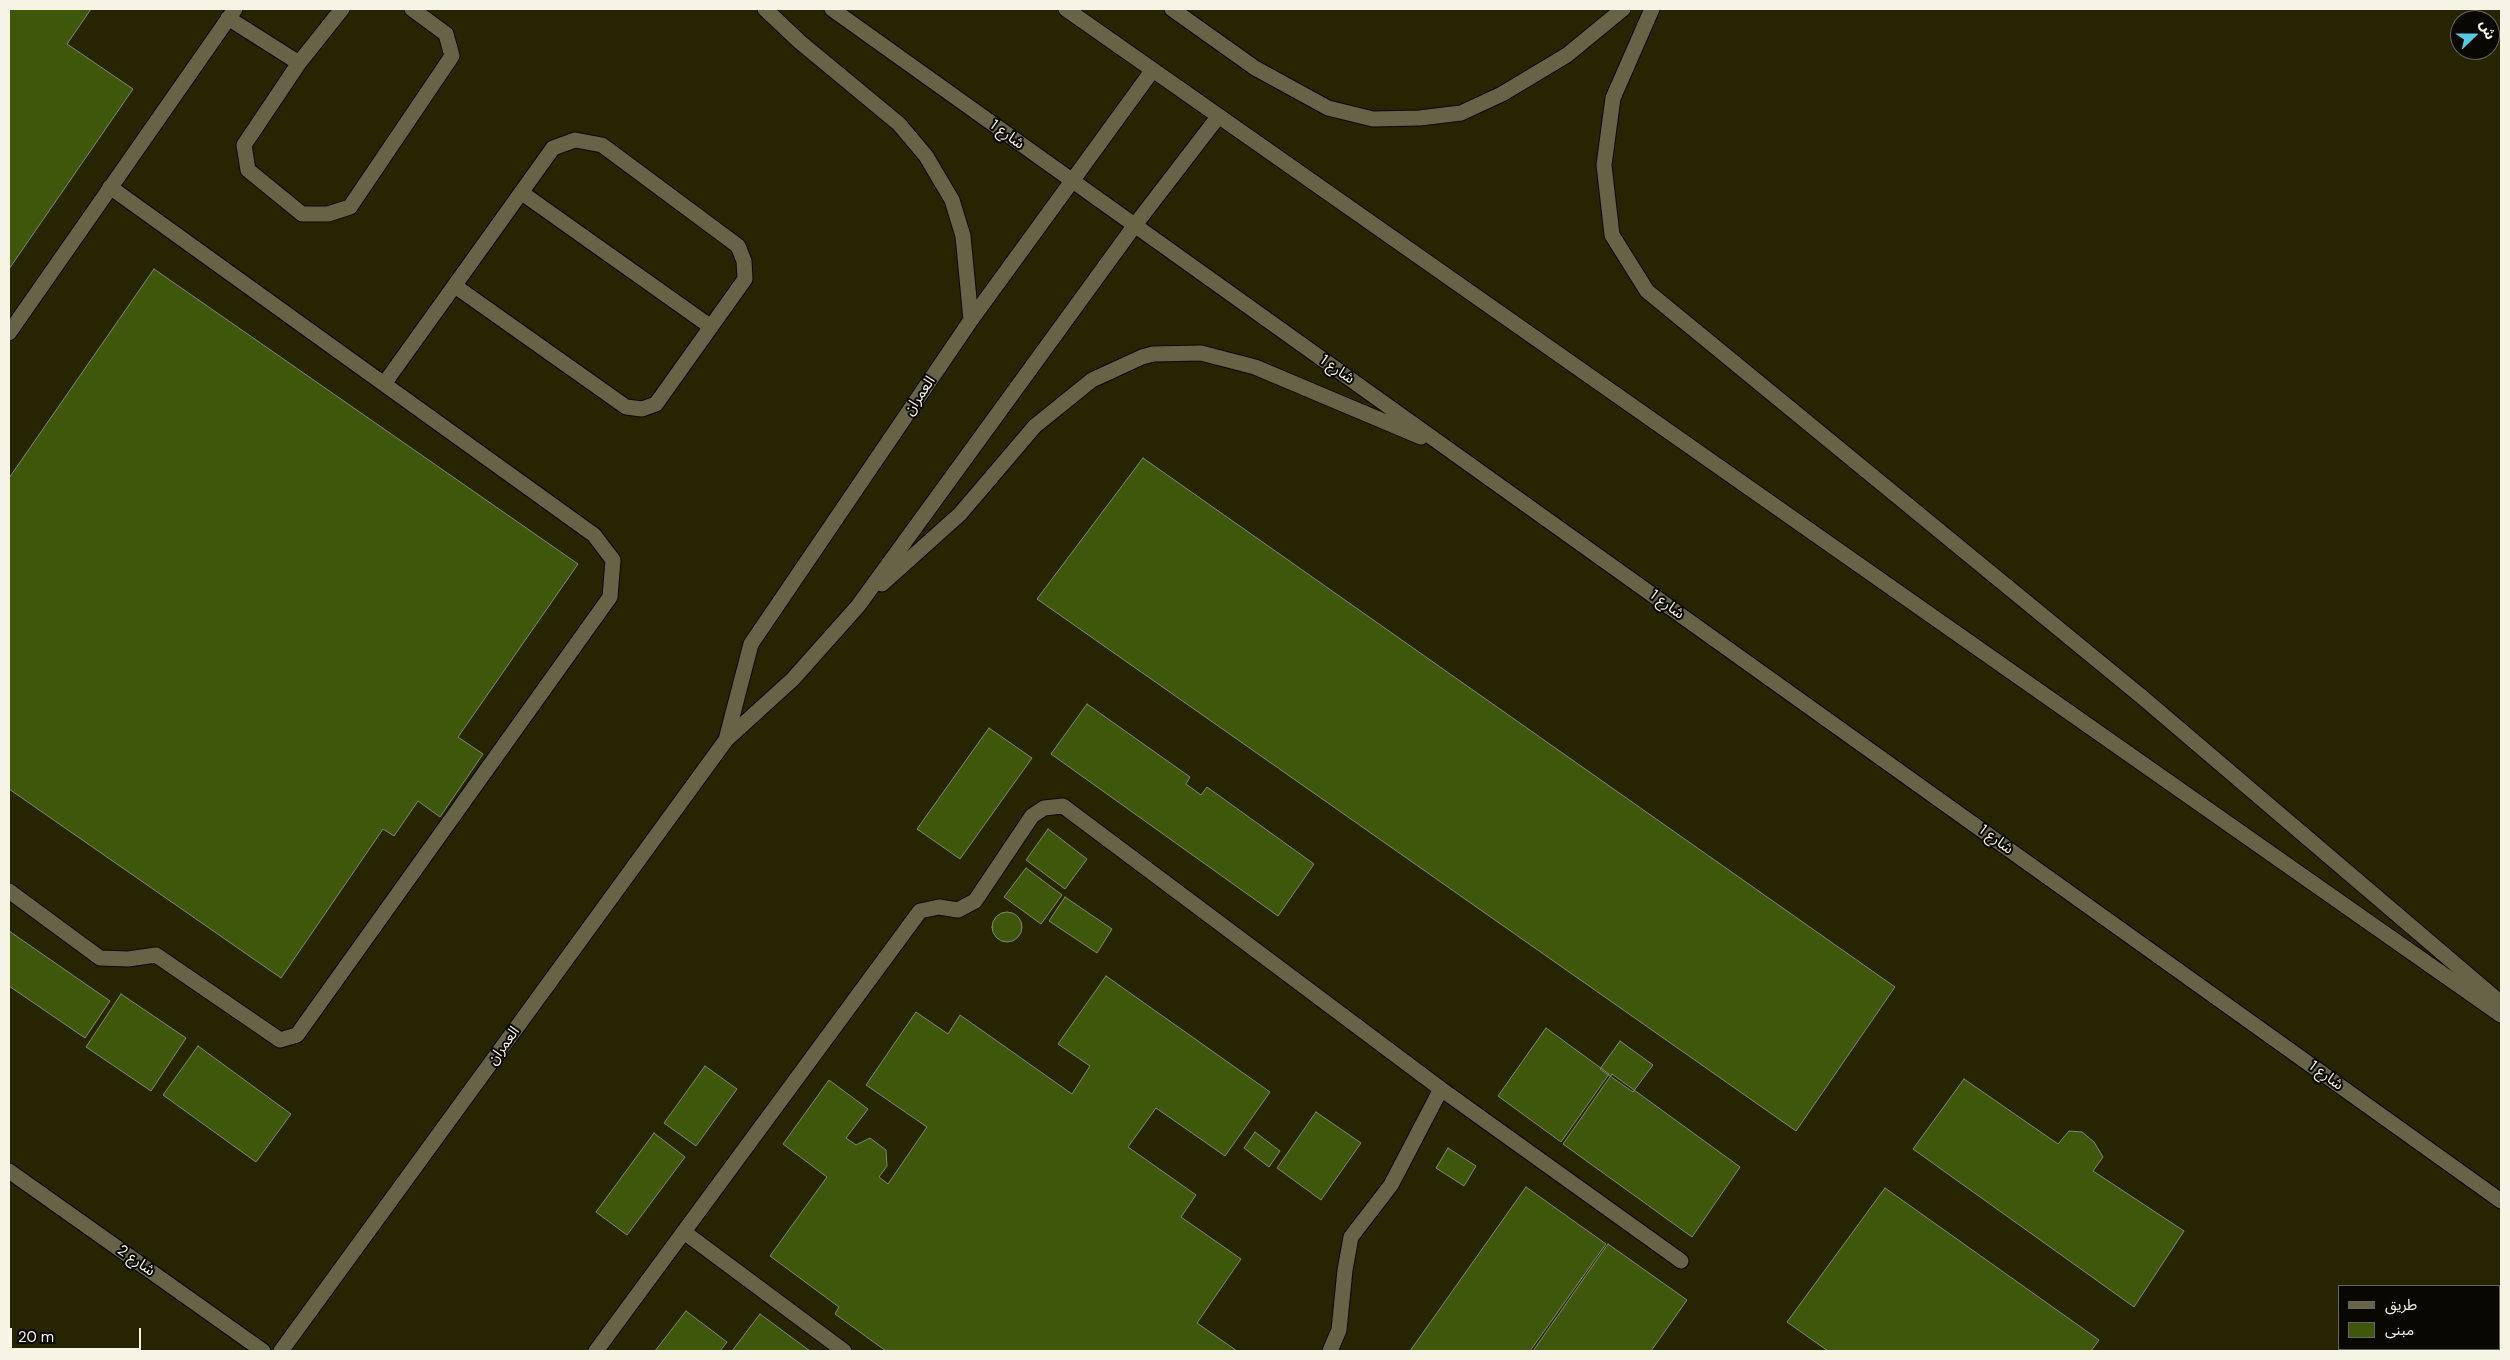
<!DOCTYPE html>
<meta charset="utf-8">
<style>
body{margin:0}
#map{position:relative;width:2510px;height:1360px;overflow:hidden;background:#201d03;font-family:"DM Sans","Noto Sans Arabic",sans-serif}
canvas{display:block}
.frame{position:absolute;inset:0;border:10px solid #f6f4e4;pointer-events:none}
.legend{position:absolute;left:2338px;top:1285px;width:162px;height:65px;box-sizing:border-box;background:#080701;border:1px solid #67665c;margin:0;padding:6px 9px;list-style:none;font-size:15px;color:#f6f4e4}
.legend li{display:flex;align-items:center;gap:10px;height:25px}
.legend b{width:25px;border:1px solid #67665c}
.north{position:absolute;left:2450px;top:10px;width:50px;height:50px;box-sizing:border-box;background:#080701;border:1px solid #67665c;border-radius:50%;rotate:68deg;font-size:14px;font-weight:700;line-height:20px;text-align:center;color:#f6f4e4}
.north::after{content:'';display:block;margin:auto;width:18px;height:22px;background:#5ac8e5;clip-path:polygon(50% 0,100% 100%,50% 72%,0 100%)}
.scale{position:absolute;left:10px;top:1328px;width:131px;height:22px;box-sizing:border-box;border:2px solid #f6f4e4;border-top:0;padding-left:6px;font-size:15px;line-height:18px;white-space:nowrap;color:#f6f4e4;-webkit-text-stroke:4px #080701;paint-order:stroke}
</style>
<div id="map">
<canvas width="2510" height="1360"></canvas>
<div class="frame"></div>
<ul class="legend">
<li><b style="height:6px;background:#666347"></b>طريق</li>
<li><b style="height:14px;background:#3f570b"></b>مبنى</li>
</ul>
<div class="north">ش</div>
<div class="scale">20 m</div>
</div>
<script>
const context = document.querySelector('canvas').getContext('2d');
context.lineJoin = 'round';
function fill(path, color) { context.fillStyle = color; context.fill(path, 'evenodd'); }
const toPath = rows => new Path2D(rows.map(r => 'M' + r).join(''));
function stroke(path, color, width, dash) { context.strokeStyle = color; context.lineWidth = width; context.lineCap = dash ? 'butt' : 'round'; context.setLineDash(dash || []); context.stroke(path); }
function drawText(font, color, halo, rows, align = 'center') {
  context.font = font + ' "DM Sans","Noto Sans Arabic",sans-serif'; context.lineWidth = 4; context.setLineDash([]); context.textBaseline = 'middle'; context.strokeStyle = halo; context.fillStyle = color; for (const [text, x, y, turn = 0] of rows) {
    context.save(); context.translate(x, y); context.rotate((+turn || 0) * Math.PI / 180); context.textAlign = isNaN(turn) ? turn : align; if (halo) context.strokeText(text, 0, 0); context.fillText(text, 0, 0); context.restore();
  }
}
fill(toPath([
 [9,9,2501,9,2501,1351,9,1351],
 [2460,20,2490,20,2490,50,2460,50],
 [2339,1286,2499,1286,2499,1349,2339,1349]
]), '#272401');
const building = toPath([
 [9,9,91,9,67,44,133,89,9,269,9,9],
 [154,269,578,564,458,737,483,754,440,817,418,801,394,836,383,829,281,978,9,789,9,478,154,269],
 [1143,458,1895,987,1796,1131,1037,599,1143,458],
 [1087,704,1190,777,1186,784,1201,795,1207,787,1314,864,1278,916,1051,754,1087,704],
 [989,728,1032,758,960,859,917,829,989,728],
 [1048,829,1087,859,1065,889,1026,860,1048,829],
 [1026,868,1062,895,1041,924,1004,897,1026,868],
 [1065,897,1112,929,1097,953,1049,921,1065,897],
 '992 927a15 15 0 1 1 30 0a15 15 0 1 1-30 0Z',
 [9,931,110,1001,85,1038,9,986,9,931],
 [1106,976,1270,1092,1225,1156,1156,1108,1128,1147,1196,1195,1181,1217,1241,1259,1197,1323,1237,1351,886,1351,835,1314,839,1307,770,1256,827,1177,783,1144,829,1080,868,1109,846,1138,856,1145,870,1138,886,1150,887,1166,879,1177,888,1184,927,1127,866,1085,916,1012,948,1034,960,1015,1072,1094,1090,1066,1058,1044,1106,976],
 [121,994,186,1038,151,1091,86,1047,121,994],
 [1546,1028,1609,1074,1561,1142,1498,1096,1546,1028],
 [1620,1041,1653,1065,1633,1092,1600,1069,1620,1041],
 [198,1046,291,1114,256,1162,163,1095,198,1046],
 [705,1066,737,1089,696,1146,664,1123,705,1066],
 [1612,1074,1740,1167,1692,1237,1563,1144,1612,1074],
 [1964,1079,2058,1144,2069,1131,2082,1132,2094,1142,2103,1157,2093,1171,2184,1231,2134,1307,1913,1149,1964,1079],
 [1316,1112,1361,1143,1321,1200,1277,1168,1316,1112],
 [1255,1132,1280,1151,1269,1167,1244,1148,1255,1132],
 [654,1133,685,1157,627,1235,596,1212,654,1133],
 [1448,1148,1476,1166,1464,1186,1436,1168,1448,1148],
 [1526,1187,1606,1244,1530,1351,1410,1351,1526,1187],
 [1885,1188,2099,1340,2091,1351,1828,1351,1787,1322,1885,1188],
 [1608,1244,1687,1300,1651,1351,1533,1351,1608,1244],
 [686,1311,727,1342,720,1351,655,1351,686,1311],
 [760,1314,810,1351,732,1351,760,1314]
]);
fill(building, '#3f570b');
stroke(building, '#7e8a6e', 1);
const minor = toPath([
 [342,9,299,63,244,145,248,170,302,214,328,214,350,207,452,56,446,34,412,9],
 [765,9,800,42,899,124,926,156,952,200,963,236,971,320],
 [832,9,2501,1201],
 [1066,9,2501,1015],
 [1172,9,1255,68,1328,108,1373,119,1420,118,1461,113,1502,94,1567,55,1623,9],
 [1652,9,1613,98,1604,165,1612,235,1647,291,2142,697,2501,1003],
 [228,18,299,63],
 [522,193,711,327],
 [9,333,235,9],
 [384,384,553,148,575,140,602,145,738,246,744,261,745,279,656,404,642,409,626,407,455,286],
 [882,584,960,514,1035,426,1092,380,1142,357,1153,354,1201,353,1255,367,1421,437],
 [726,740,751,644,971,320,1152,71],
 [9,891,100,958,128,959,156,955,280,1040,297,1035,610,597,613,560,594,535,110,187],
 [1441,1089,1681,1261],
 [9,1171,263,1351],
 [684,1232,844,1351],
 [281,1351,726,740,793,679,858,606,1135,225,1218,117],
 [596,1351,920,911,939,907,958,910,975,901,1032,816,1044,808,1063,806,1441,1089,1391,1185,1351,1237,1345,1270,1339,1330,1330,1351]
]);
stroke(minor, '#0a0700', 17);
stroke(minor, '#666347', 15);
drawText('15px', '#f6f4e4', '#080701', [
 ["شارع 1",1007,135,36],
 ["شارع 1",1337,370,35],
 ["العمران",920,396,-56],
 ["شارع 1",1667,605,36],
 ["شارع 1",1996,840,36],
 ["العمران",504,1046,-54],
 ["شارع 1",2326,1076,36],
 ["شارع 2",136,1261,35]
]);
</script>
